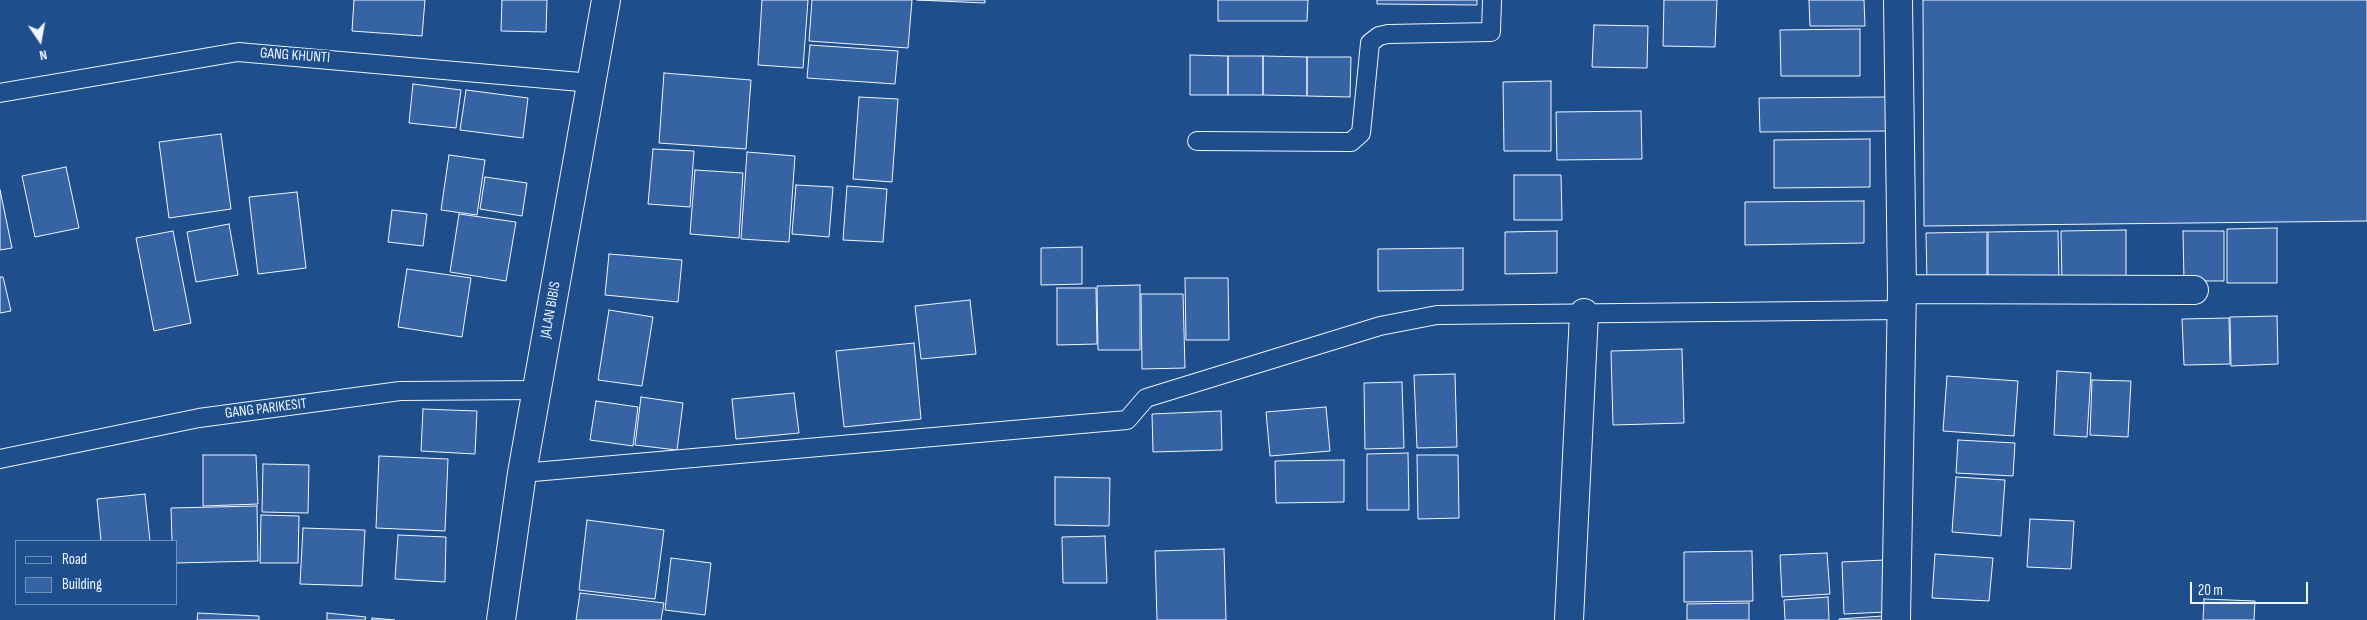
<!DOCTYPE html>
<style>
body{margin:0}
#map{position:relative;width:2367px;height:620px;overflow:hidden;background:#1f4e8c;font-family:"Sofia Sans Condensed",sans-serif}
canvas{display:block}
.legend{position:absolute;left:15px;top:540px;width:162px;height:65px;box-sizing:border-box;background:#1f4e8c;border:1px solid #7391ba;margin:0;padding:6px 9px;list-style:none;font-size:15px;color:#f2f6ff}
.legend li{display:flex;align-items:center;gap:10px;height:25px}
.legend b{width:25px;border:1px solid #7391ba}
.north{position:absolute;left:15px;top:15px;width:50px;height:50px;-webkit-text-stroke:4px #1f4e8c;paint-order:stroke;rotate:168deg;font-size:14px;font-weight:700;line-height:20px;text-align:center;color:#f2f6ff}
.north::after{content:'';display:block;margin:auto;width:18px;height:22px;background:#f2f6ff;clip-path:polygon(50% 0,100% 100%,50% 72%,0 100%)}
.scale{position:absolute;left:2190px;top:582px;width:118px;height:22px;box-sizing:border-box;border:2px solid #f2f6ff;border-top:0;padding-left:6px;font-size:15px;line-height:18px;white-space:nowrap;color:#f2f6ff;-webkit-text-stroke:4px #1f4e8c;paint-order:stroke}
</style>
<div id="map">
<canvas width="2367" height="620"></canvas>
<ul class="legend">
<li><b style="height:6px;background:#1f4e8c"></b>Road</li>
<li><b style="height:14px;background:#3563a3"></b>Building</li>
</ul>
<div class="north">N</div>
<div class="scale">20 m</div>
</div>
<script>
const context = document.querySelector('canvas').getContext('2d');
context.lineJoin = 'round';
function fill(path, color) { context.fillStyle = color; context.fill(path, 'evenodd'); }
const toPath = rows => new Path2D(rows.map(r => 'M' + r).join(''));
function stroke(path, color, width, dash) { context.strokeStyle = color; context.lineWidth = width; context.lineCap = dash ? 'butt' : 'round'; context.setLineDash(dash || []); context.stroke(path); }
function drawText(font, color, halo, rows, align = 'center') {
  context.font = font + ' "Sofia Sans Condensed",sans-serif'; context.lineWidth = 4; context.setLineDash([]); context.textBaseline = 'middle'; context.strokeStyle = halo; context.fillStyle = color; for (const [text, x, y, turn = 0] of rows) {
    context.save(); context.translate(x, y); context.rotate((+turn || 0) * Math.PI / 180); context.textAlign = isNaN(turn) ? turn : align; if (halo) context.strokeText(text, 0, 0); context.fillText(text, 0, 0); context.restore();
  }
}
const building = toPath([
 [354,0,425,0,422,36,352,31,354,0],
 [502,0,547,0,546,32,501,31,502,0],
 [762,0,808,0,803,68,758,65,762,0],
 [812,0,912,0,908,48,809,41,812,0],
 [917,0,985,0,985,3,917,0],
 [1218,0,1308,0,1307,21,1218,21,1218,0],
 [1377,0,1477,0,1477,5,1377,4,1377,0],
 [1664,0,1717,0,1715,47,1663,46,1664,0],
 [1809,0,1864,0,1865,26,1810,26,1809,0],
 [1923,0,2367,0,2367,221,1924,226,1923,0],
 [1594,25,1648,26,1647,68,1592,67,1594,25],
 [1860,29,1860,76,1781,76,1780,30,1860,29],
 [810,45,898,51,895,84,807,78,810,45],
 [1190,55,1228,56,1228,95,1190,95,1190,55],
 [1228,56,1263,56,1263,95,1228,95,1228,56],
 [1263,56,1307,57,1307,96,1263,95,1263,56],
 [1307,57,1351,57,1350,97,1307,96,1307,57],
 [664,73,751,80,746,149,659,143,664,73],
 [1551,81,1551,151,1504,151,1503,82,1551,81],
 [413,84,461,90,456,128,409,123,413,84],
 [466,90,528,98,523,138,460,130,466,90],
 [859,97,898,99,892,182,853,179,859,97],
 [1886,97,1886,131,1760,132,1759,98,1886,97],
 [1641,111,1642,159,1557,160,1556,112,1641,111],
 [221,134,231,209,169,218,159,142,221,134],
 [1870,139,1870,187,1774,188,1774,140,1870,139],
 [653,149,694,151,690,207,648,204,653,149],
 [747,152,795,156,789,242,741,239,747,152],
 [449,155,485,160,477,215,441,210,449,155],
 [66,167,79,228,35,237,22,176,66,167],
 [695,170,743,173,739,238,690,234,695,170],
 [1514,175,1561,175,1562,220,1514,220,1514,175],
 [485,177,527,183,522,216,480,209,485,177],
 [796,185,833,187,829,237,792,234,796,185],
 [847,186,887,189,883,242,843,240,847,186],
 [0,190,12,248,0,250,0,190],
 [297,192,306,268,258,274,249,197,297,192],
 [1864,201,1864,243,1745,245,1745,202,1864,201],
 [392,210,427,214,423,246,388,242,392,210],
 [459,214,516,222,506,281,450,272,459,214],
 [229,224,238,275,196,282,187,232,229,224],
 [2277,228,2277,283,2227,283,2227,229,2277,228],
 [2126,230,2126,283,2062,283,2061,231,2126,230],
 [173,231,191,323,154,331,136,238,173,231],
 [1557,231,1557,273,1505,274,1505,232,1557,231],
 [2058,231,2059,282,1988,283,1988,232,2058,231],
 [2183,231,2224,231,2224,281,2184,281,2183,231],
 [1987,232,1987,280,1927,281,1926,233,1987,232],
 [1082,247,1082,284,1041,285,1041,248,1082,247],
 [1463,248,1463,290,1378,291,1378,249,1463,248],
 [609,254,682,260,678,302,605,295,609,254],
 [407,269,471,278,462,337,398,327,407,269],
 [0,277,3,277,11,311,0,313,0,277],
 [1185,278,1228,278,1229,340,1186,340,1185,278],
 [1140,285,1140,350,1098,350,1097,286,1140,285],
 [1057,288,1096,288,1097,344,1057,345,1057,288],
 [1141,294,1183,294,1185,368,1142,369,1141,294],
 [970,300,976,354,921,359,915,306,970,300],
 [609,310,653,317,642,386,598,380,609,310],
 [2277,316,2278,364,2231,366,2230,317,2277,316],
 [2229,318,2230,364,2184,365,2182,319,2229,318],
 [914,343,921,419,844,427,836,351,914,343],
 [1682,349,1684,423,1613,425,1611,351,1682,349],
 [2057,371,2091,373,2087,437,2054,435,2057,371],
 [1455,374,1457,447,1417,448,1414,375,1455,374],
 [1947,376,2018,381,2014,436,1943,431,1947,376],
 [2092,380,2131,381,2128,437,2090,435,2092,380],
 [1402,382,1404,448,1365,449,1364,383,1402,382],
 [794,393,799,433,736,439,732,399,794,393],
 [641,397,683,403,677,450,635,445,641,397],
 [596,401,638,407,633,446,590,440,596,401],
 [1326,407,1330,451,1270,456,1266,412,1326,407],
 [423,409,477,411,475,454,421,451,423,409],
 [1221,411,1222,450,1153,452,1152,414,1221,411],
 [1958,440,2015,443,2013,476,1956,473,1958,440],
 [1408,453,1409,510,1367,510,1367,454,1408,453],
 [203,455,256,455,258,504,203,506,203,455],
 [1417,455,1458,455,1459,518,1418,519,1417,455],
 [379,456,448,459,445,531,376,528,379,456],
 [1344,460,1344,502,1276,503,1275,461,1344,460],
 [263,464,309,465,308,513,262,512,263,464],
 [1055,477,1110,478,1109,526,1055,525,1055,477],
 [1956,477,2005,480,2001,536,1952,532,1956,477],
 [145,494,150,541,101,541,97,499,145,494],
 [257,506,258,561,176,563,176,541,172,541,171,508,257,506],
 [261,515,299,516,298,563,260,563,261,515],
 [2030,519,2074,521,2071,569,2027,567,2030,519],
 [587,520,664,530,655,599,579,590,587,520],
 [303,528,365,530,362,586,300,584,303,528],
 [398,535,446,537,445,582,395,579,398,535],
 [1105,536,1107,583,1063,583,1062,537,1105,536],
 [1224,549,1226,620,1157,620,1155,551,1224,549],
 [1752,551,1753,601,1684,602,1684,552,1752,551],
 [1827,553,1830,594,1782,597,1780,555,1827,553],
 [1935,554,1993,558,1989,601,1932,598,1935,554],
 [671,558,711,563,705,615,665,610,671,558],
 [1885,560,1886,612,1844,614,1842,562,1885,560],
 [580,593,664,603,661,620,576,620,580,593],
 [1828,597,1829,620,1785,620,1784,600,1828,597],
 [2204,599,2255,601,2254,620,2203,620,2204,599],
 [1749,603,1749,620,1687,620,1687,604,1749,603],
 [198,613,259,616,259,620,197,620,198,613],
 [327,613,366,617,365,620,327,620,327,613],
 [1883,616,1883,620,1839,620,1839,619,1883,616],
 [372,618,395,620,372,620,372,618]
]);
fill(building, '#3563a3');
stroke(building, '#f2f6ff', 1);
const lane = toPath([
 [0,93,238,52,592,83],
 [1197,141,1351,142,1361,133,1370,43,1379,36,1388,34,1491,32,1492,0],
 [0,459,199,418,400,391,537,390],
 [522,473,1127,420,1146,398,1380,326,1437,315,1902,310]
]);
const street = toPath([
 [1902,289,2194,290],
 [1569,620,1584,313],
 [1896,620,1902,289,1898,0]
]);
const secondary = toPath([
 [501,620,522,473,606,0]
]);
stroke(lane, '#f2f6ff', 20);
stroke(street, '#f2f6ff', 30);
stroke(secondary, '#f2f6ff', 30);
stroke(lane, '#1f4e8c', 18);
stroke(street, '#1f4e8c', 28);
stroke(secondary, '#1f4e8c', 28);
drawText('15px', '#f2f6ff', '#1f4e8c', [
 ["GANG KHUNTI",295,56,4],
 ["JALAN BIBIS",551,310,-80],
 ["GANG PARIKESIT",266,409,-7]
]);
</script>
